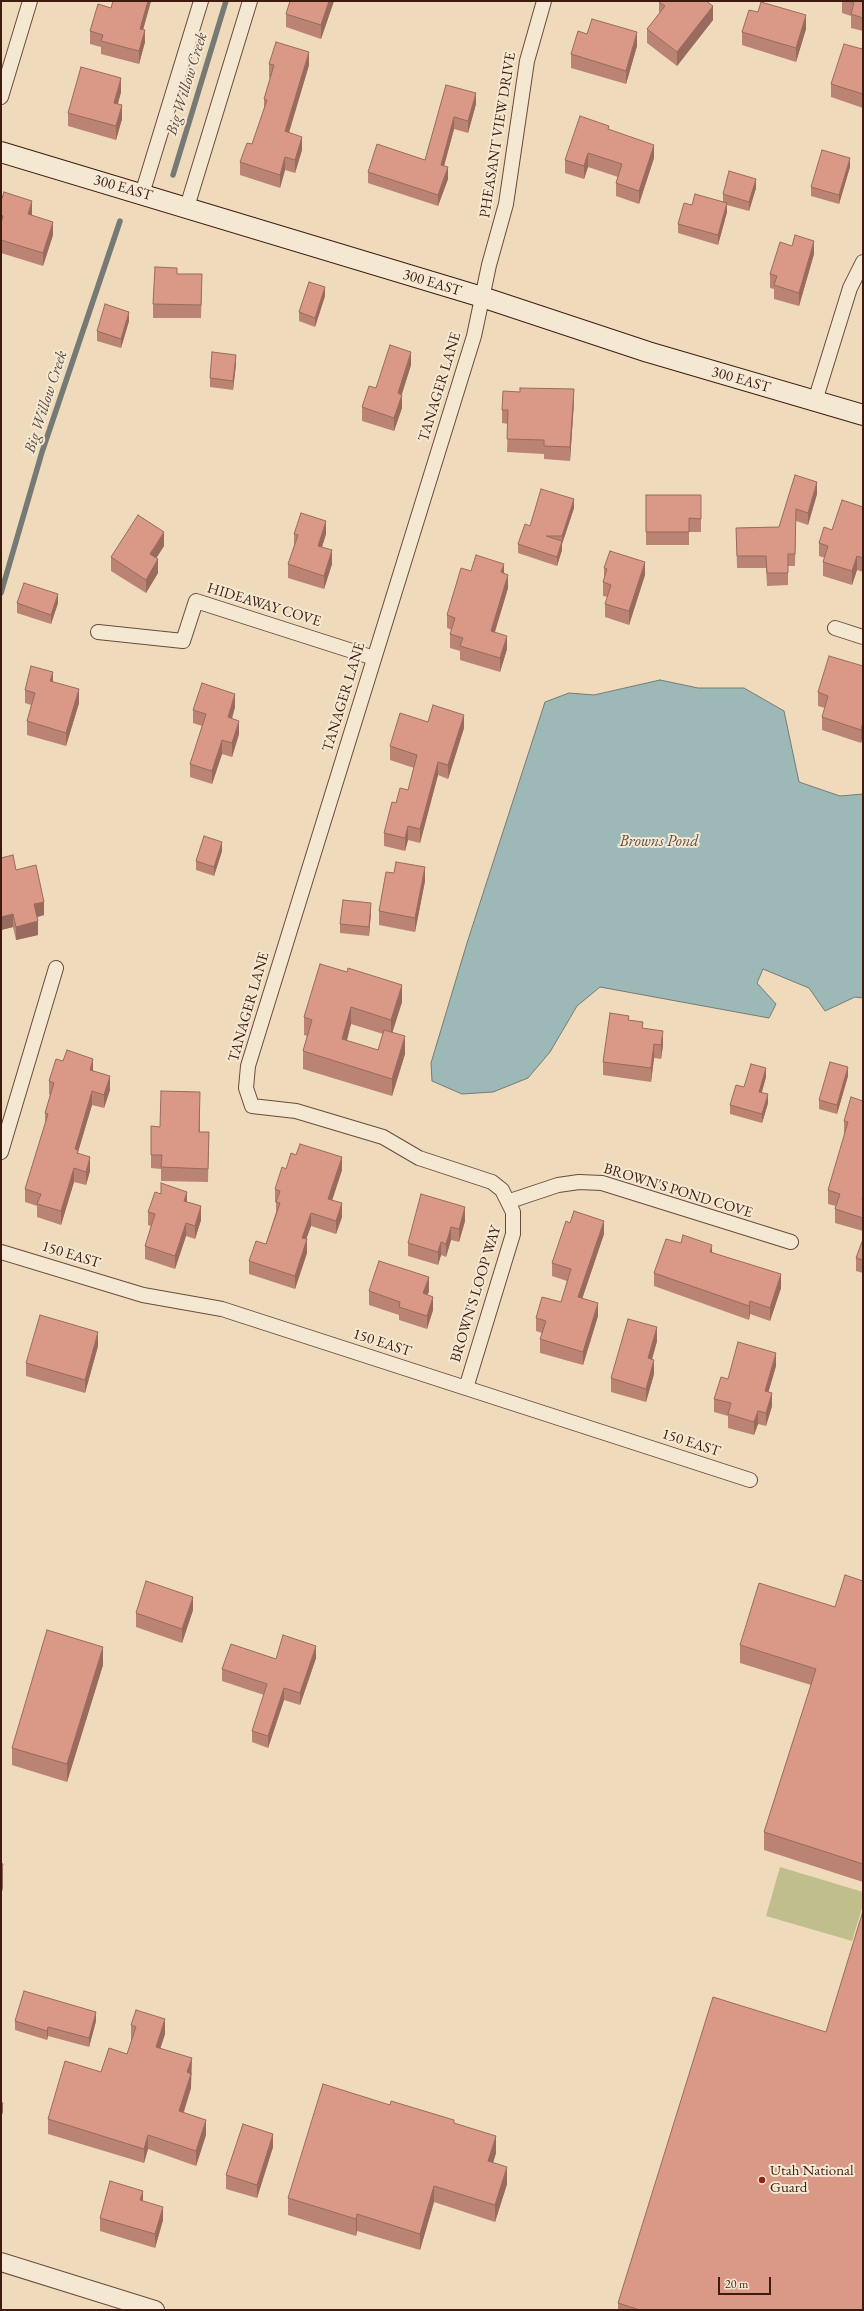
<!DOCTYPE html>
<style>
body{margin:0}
#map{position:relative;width:864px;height:2311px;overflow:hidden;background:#efdbbc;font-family:"EB Garamond",serif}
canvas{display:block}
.frame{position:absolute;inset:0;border:2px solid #3e1b0e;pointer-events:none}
.scale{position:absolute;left:718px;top:2277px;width:53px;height:18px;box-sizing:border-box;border:2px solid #3e1b0e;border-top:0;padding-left:5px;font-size:12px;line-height:14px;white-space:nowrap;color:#3e1b0e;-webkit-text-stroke:3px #f5e8d3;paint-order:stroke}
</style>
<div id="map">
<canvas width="864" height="2311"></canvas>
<div class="frame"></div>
<div class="scale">20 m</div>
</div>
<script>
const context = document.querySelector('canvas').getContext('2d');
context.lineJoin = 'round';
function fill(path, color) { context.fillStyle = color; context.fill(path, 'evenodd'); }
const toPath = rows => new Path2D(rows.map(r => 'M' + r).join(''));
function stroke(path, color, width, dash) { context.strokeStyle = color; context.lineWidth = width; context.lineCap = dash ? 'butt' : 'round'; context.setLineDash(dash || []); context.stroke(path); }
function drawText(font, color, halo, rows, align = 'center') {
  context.font = font + ' "EB Garamond",serif'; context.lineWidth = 4; context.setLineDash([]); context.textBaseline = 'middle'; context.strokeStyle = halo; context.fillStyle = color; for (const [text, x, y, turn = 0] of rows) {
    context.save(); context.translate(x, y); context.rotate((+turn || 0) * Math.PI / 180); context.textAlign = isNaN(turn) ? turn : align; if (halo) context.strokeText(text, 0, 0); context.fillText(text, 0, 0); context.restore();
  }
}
fill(toPath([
 [780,1867,863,1892,863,1905,852,1941,766,1916]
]), '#c0be8c');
const water = toPath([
 [660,680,698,688,744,688,784,711,799,782,840,796,863,794,863,998,855,997,825,1011,809,988,763,969,757,983,776,1004,769,1018,600,987,577,1006,550,1052,528,1078,493,1092,462,1094,432,1081,431,1063,467,943,545,702,569,693,594,695,660,680]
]);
fill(water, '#9cb9b8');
stroke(water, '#767a74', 1);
stroke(toPath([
 [173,175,226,1],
 [1,593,42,452,120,221]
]), '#767a74', 5.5);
const minor = toPath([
 [1,97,30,1],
 [142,194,201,1],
 [187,207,250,1],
 [815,401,850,288,863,262],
 [835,628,863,637],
 [98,632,183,641,196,601,374,658],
 [1,1152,56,968],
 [510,1201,558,1185,579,1182,602,1183,791,1242],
 [1,1252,143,1295,222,1309,750,1480],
 [466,1388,513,1234,513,1212,502,1190,492,1182,419,1158,383,1137,296,1111,252,1106,246,1088,248,1066,474,336,489,265,506,204,527,61,544,1]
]);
const tertiary = toPath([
 [1,2262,155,2310]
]);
const secondary = toPath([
 [1,152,482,297,648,352,863,415]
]);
stroke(minor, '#6a4b3a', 16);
stroke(tertiary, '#6a4b3a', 20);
stroke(secondary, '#3e1b0e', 22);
stroke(minor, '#f5e8d3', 14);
stroke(tertiary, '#f5e8d3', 18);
stroke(secondary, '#f5e8d3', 20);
fill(toPath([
 [151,1,143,29,145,42,139,64,101,54,101,47,90,44,90,31,111,8],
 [290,1,334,1,321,39,286,27,286,14],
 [842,1,863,1,863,31,851,28,851,16,842,13],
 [659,2,713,20,677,66,647,43,647,29,659,14],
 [758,12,806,29,796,62,742,45,742,32],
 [587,34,637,46,626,84,571,68,571,54],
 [863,45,863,108,831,97,831,84,862,49],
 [269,64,309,65,289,133,302,150,295,173,285,170,280,188,240,175,240,162,252,144,264,110,264,99,270,78,269,77],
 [446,85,476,104,468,133,454,129,444,166,448,179,438,206,368,183,368,172,425,160],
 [121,92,118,104,122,119,116,140,68,126,68,113],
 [609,130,654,158,639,204,616,196,616,183,618,177,588,167,584,179,565,173,565,160],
 [850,167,839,204,811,196,811,187],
 [756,188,749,211,727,205,727,212,718,245,678,233,678,224,692,205,723,202,723,194],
 [1,201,32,214,32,216,53,235,43,266,1,253],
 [814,254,799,306,774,299,774,289,770,288,770,274],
 [177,274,202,288,201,318,153,318,153,304],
 [325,296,315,327,299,321,299,312],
 [129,321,121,348,97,341,97,331],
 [236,364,233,390,210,387,210,378],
 [411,365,402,394,402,408,394,431,362,421,362,407,376,388],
 [520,392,574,402,570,461,544,459,544,454,507,452,508,424,502,423,502,410],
 [795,475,817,494,808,525,796,521,795,566,788,566,788,585,767,586,766,568,737,568,736,528,779,527],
 [646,495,701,495,701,532,689,532,689,545,646,545],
 [863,507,863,572,857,570,852,585,823,576,823,562,825,558,819,556,819,543,832,530],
 [574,508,562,544,562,550,557,566,518,553,518,544,530,526],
 [294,534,326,534,322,547,332,564,324,589,288,578,288,564,294,546],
 [164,546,156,558,158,573,146,593,111,571,111,557],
 [604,568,645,575,629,625,605,617,605,604,608,597,603,596,603,582,604,579],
 [471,571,504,573,508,588,495,632,507,649,500,672,460,660,460,651,450,648,450,634,452,630,447,628,447,615],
 [17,603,58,603,51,624,17,613],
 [863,666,863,735,861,743,822,730,822,717,825,708,818,706,818,692],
 [53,682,79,703,66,746,27,735,27,721,31,705,25,703,25,690],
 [235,707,232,719,239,734,232,757,222,754,212,784,190,777,190,764,202,726,193,723,193,710],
 [428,722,464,728,448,779,438,775,420,843,408,840,405,851,384,846,384,833,396,803,408,790,414,768,390,760,390,746],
 [222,851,214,876,196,870,196,861],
 [1,858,16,870,44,915,37,917,38,935,16,940,13,927,1,930],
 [394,873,425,881,415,932,379,925,379,911],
 [371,912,369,936,340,933,340,924],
 [320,964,402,1002,392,1032,405,1054,392,1096,303,1069,303,1051,307,1036,304,1035,304,1017],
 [351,1024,383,1034,378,1050,347,1041],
 [629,1020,643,1029,663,1045,661,1059,654,1058,651,1082,603,1075,603,1062],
 [93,1071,110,1090,104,1108,92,1105,78,1152,78,1154,90,1171,86,1185,74,1182,61,1225,37,1217,37,1206,25,1202,25,1189,45,1124,45,1113,50,1095,49,1094,49,1081],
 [848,1076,837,1114,819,1109,819,1100],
 [766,1077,762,1092,768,1103,762,1123,730,1114,730,1105,744,1087],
 [863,1101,863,1231,835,1223,835,1209,836,1206,828,1204,828,1190,845,1135,844,1134,844,1121],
 [200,1105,200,1132,209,1132,208,1182,161,1181,161,1169,151,1168,151,1155,160,1127],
 [342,1170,332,1200,342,1217,336,1234,311,1226,306,1239,307,1253,295,1289,249,1274,249,1261,266,1244,276,1212,276,1203,275,1202,275,1189],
 [187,1202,201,1220,195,1239,186,1236,175,1269,145,1259,145,1246,151,1226,148,1225,148,1212],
 [465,1221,459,1242,451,1240,446,1257,441,1255,438,1265,408,1256,408,1243],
 [604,1234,582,1299,598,1316,583,1365,540,1353,540,1339,542,1333,536,1331,536,1318,561,1302,567,1281,552,1276,552,1263],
 [863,1239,863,1273,856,1271,856,1258],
 [681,1243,712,1252,781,1288,770,1321,750,1314,749,1320,654,1286,654,1273],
 [369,1291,429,1291,427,1295,433,1310,427,1329,399,1320,399,1315,369,1305],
 [657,1341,652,1360,654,1374,646,1402,611,1392,611,1378],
 [98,1346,85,1393,26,1376,26,1363],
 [776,1366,768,1392,772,1406,766,1426,758,1424,754,1435,728,1428,728,1416,714,1412,714,1399,728,1379],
 [863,1581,863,1882,764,1850,764,1832,811,1685,740,1663,740,1645,835,1607],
 [193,1610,182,1643,136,1627,136,1613],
 [316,1658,300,1705,284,1700,268,1748,252,1742,252,1731,264,1695,222,1681,222,1669,276,1659],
 [103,1665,67,1782,12,1765,12,1748],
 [15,2021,96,2021,89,2047,48,2036,47,2040,15,2030],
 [131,2025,165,2034,160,2048,192,2073,191,2075,191,2088,184,2112,206,2135,196,2166,148,2149,144,2163,48,2134,48,2119,101,2072,127,2054,132,2040,131,2040],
 [826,2032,863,2310,618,2310,618,2303],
 [390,2105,454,2123,496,2153,493,2163,507,2184,495,2222,434,2202,420,2250,357,2231,356,2236,288,2215,288,2198],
 [273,2147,257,2198,226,2189,226,2175],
 [143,2201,163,2220,155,2248,100,2231,100,2218]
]), '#bb8374');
fill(toPath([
 [148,1,151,1,140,41,140,29],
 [329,1,334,1,321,39,321,25],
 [713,6,713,20,677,66,677,52],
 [806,15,806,29,796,62,796,48],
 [145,30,145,42,139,64,139,51],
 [637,32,637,46,626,84,626,71],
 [309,52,309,65,285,145,285,131],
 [121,78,121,92,114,117,114,103],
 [476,93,476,104,468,133,468,121],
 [122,105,122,119,116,140,116,126],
 [454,117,454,129,441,177,441,165],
 [302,137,302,150,295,173,295,160],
 [654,145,654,158,639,204,639,191],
 [588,153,588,167,584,179,584,166],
 [285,157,285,170,280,188,280,175],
 [850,158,850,167,839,204,839,195],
 [448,167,448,179,438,206,438,195],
 [756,179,756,188,749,211,749,202],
 [32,201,32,214,28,228,28,214],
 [727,203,727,212,718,245,718,235],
 [53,222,53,235,43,266,43,253],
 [814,241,814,254,799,306,799,293],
 [325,287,325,296,315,327,315,318],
 [129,312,129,321,121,348,121,339],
 [411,352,411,365,398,406,398,393],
 [236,355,236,364,233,390,233,381],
 [574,389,574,402,570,461,570,447],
 [402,395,402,408,394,431,394,418],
 [817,482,817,494,808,525,808,513],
 [574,499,574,508,562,544,562,550,557,566,557,557,562,541,562,536],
 [326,521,326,534,318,559,318,546],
 [164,532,164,546,150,568,150,554],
 [332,550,332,564,324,589,324,576],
 [857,556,857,570,852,585,852,571],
 [158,559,158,573,146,593,146,580],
 [645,562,645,575,629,625,629,611],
 [504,564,504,577,501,572],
 [508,575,508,588,491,644,491,631],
 [58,594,58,603,51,624,51,615],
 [507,636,507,649,500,672,500,658],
 [53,672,53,685,50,681],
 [79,689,79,703,66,746,66,733],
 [235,694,235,707,228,731,228,717],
 [464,715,464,728,448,779,448,765],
 [239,721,239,734,232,757,232,743],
 [863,722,863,735,861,743,861,730],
 [222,740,222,754,212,784,212,771],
 [438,762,438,775,420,843,420,829],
 [408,826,408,840,405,851,405,838],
 [222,842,222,851,214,876,214,867],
 [425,867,425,881,415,932,415,918],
 [44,902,44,915,34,918,34,904],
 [371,903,371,912,369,936,369,927],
 [13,914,13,927,1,930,1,917],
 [38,921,38,935,16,940,16,927],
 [402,985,402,1002,391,1037,391,1020],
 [351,1007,351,1024,342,1057,342,1039],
 [663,1031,663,1045,661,1059,661,1045],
 [405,1036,405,1054,392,1096,392,1079],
 [654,1044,654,1058,651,1082,651,1068],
 [93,1059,93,1072,90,1070],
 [848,1067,848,1076,837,1114,837,1105],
 [766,1068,766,1077,759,1101,759,1092],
 [110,1076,110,1090,104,1108,104,1095],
 [92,1091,92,1105,78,1152,78,1163,75,1149],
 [768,1094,768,1103,762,1123,762,1114],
 [90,1157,90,1171,86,1185,86,1172],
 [342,1157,342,1170,328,1213,328,1199],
 [74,1168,74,1182,61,1225,61,1211],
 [187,1192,187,1205,184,1201],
 [342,1203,342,1217,336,1234,336,1221],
 [201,1206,201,1220,195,1239,195,1226],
 [465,1207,465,1221,459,1242,459,1229],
 [311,1213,311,1226,302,1251,302,1238],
 [604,1221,604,1234,578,1311,578,1297],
 [186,1223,186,1236,175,1269,175,1256],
 [451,1227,451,1240,446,1257,446,1244],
 [307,1239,307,1253,295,1289,295,1276],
 [441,1242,441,1255,438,1265,438,1252],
 [712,1245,712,1259,710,1252],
 [781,1274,781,1288,770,1321,770,1308],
 [429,1277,429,1291,423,1307,423,1293],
 [433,1297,433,1310,427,1329,427,1316],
 [750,1301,750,1314,749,1320,749,1306],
 [598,1303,598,1316,583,1365,583,1352],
 [657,1327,657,1341,648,1372,648,1358],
 [98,1332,98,1346,85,1393,85,1380],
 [776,1353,776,1366,765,1404,765,1391],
 [654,1360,654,1374,646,1402,646,1389],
 [772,1393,772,1406,766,1426,766,1413],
 [758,1411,758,1424,754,1435,754,1422],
 [193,1597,193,1610,182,1643,182,1629],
 [316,1646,316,1658,300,1705,300,1693],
 [103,1647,103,1665,67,1782,67,1764],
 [284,1688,284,1700,268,1748,268,1736],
 [3,1864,3,1888,1,1896,1,1872],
 [96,2012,96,2021,89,2047,89,2038],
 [165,2019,165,2034,156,2062,156,2047],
 [48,2027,48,2036,47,2040,47,2031],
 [192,2058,191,2088,179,2126,179,2111,187,2072],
 [3,2103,3,2112,1,2118,1,2109],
 [206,2120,206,2135,196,2166,196,2151],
 [273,2134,273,2147,257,2198,257,2185],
 [148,2135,148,2149,144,2163,144,2149],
 [496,2136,496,2153,488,2178,488,2161],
 [507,2167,507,2184,495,2222,495,2205],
 [434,2186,434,2202,420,2250,420,2234],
 [143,2191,143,2204,140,2200],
 [163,2207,163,2220,155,2248,155,2234],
 [357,2214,357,2231,356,2236,356,2219]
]), '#996a5e');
const building = toPath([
 [113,1,148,1,140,29,145,30,139,51,101,41,103,35,90,31,98,4,111,8,113,1],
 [290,1,329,1,321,25,286,14,290,1],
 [660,1,706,1,713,6,677,52,647,29,665,6,659,2,660,1],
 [847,1,863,1,863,18,851,14,854,3,847,1],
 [761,2,806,15,796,48,742,32,749,10,758,12,761,2],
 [592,19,637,32,626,71,571,54,578,31,587,34,592,19],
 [276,42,309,52,285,131,302,137,295,160,285,157,280,175,240,162,247,143,252,144,267,100,264,99,274,65,269,64,276,42],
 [844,44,862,49,863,45,863,94,831,84,844,44],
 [81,67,121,78,114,103,122,105,116,126,68,113,81,67],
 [446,85,476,93,468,121,454,117,441,165,448,167,438,195,368,172,377,144,425,160,446,85],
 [580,116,609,126,608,129,654,145,639,191,616,183,622,164,588,153,584,166,565,160,580,116],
 [822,150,850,158,839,195,811,187,822,150],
 [729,171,756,179,749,202,723,194,729,171],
 [4,192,32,201,28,214,53,222,43,253,1,240,1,223,3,216,1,215,1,201,4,192],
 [695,194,727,203,718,235,678,224,684,203,692,205,695,194],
 [795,235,814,241,799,293,774,285,777,276,770,274,780,242,792,246,795,235],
 [155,267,177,268,177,274,202,274,201,305,153,304,155,267],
 [309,282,325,287,315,318,299,312,309,282],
 [105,304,129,312,121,339,97,331,105,304],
 [390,345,411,352,398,393,402,395,394,418,362,407,369,386,376,388,390,345],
 [212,352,236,355,233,381,210,378,212,352],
 [520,388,574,389,570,447,544,446,544,440,507,439,508,410,502,410,503,391,520,392,520,388],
 [795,475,817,482,808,513,796,509,795,554,788,554,788,573,767,573,766,556,737,556,736,528,779,527,795,475],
 [541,489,574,499,562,536,546,536,562,541,557,557,518,544,525,524,530,526,541,489],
 [646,495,701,495,701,519,689,518,689,532,646,532,646,495],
 [842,500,863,507,863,558,857,556,852,571,823,562,828,546,819,543,824,527,832,530,842,500],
 [301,513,326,521,318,546,332,550,324,576,288,564,298,535,294,534,301,513],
 [138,515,164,532,150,554,158,559,146,580,111,557,138,515],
 [610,551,645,562,629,611,605,604,611,585,603,582,607,569,604,568,610,551],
 [476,555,504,564,501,572,508,575,491,631,507,636,500,658,460,646,463,638,450,634,455,618,447,615,461,568,471,571,476,555],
 [24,583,58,594,51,615,17,603,24,583],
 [829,656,863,666,863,722,861,730,822,717,828,696,818,692,829,656],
 [31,666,53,672,50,681,79,689,66,733,27,721,35,693,25,690,31,666],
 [202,683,235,694,228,717,239,721,232,743,222,740,212,771,190,764,206,714,193,710,202,683],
 [433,705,464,715,448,765,438,762,420,829,408,826,405,838,384,833,392,802,396,803,400,788,408,790,417,755,390,746,400,713,428,722,433,705],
 [204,836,222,842,214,867,196,861,204,836],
 [13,855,16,870,36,865,44,902,34,904,38,921,16,927,13,914,1,917,1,858,13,855],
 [396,862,425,867,415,918,379,911,386,872,394,873,396,862],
 [343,900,371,903,369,927,340,924,343,900],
 [320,964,347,972,348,968,402,985,391,1020,351,1007,342,1039,378,1050,384,1030,405,1036,392,1079,303,1051,312,1020,304,1017,320,964],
 [610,1013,629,1016,628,1020,643,1022,642,1028,663,1031,661,1045,654,1044,651,1068,603,1062,610,1013],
 [67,1050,93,1059,90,1070,110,1076,104,1095,92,1091,75,1149,78,1150,77,1153,90,1157,86,1172,74,1168,61,1211,37,1204,41,1194,25,1189,48,1114,45,1113,54,1083,49,1081,56,1059,63,1061,67,1050],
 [830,1062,848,1067,837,1105,819,1100,830,1062],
 [751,1064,766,1068,759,1092,768,1094,762,1114,730,1105,736,1085,744,1087,751,1064],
 [161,1091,200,1092,199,1132,209,1132,208,1169,161,1167,162,1155,151,1155,151,1126,160,1127,161,1091],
 [851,1097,863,1101,863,1195,862,1200,863,1200,863,1218,835,1209,840,1194,828,1190,848,1122,844,1121,851,1097],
 [300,1144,342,1157,328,1199,342,1203,336,1221,311,1213,302,1238,307,1239,295,1276,249,1261,256,1241,266,1244,280,1203,276,1202,280,1191,275,1189,282,1167,286,1169,291,1153,296,1155,300,1144],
 [161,1183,187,1192,184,1201,201,1206,195,1226,186,1223,175,1256,145,1246,155,1214,148,1212,155,1192,161,1194,161,1183],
 [421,1194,465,1207,459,1229,451,1227,446,1244,441,1242,438,1252,408,1243,421,1194],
 [574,1211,604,1221,578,1297,598,1303,583,1352,540,1339,546,1321,536,1318,542,1297,561,1302,571,1269,552,1263,566,1221,570,1223,574,1211],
 [683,1235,712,1245,710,1252,781,1274,770,1308,750,1301,749,1306,654,1273,666,1239,681,1243,683,1235],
 [863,1239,863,1260,856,1258,863,1239],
 [379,1261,429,1277,423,1293,433,1297,427,1316,399,1307,400,1302,369,1291,379,1261],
 [40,1315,98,1332,85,1380,26,1363,40,1315],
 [628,1319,657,1327,648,1358,654,1360,646,1389,611,1378,628,1319],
 [738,1342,776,1353,765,1391,772,1393,766,1413,758,1411,754,1422,728,1414,731,1403,714,1399,721,1377,728,1379,738,1342],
 [845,1575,863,1581,863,1864,764,1832,816,1669,740,1645,759,1583,835,1607,845,1575],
 [146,1581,193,1597,182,1629,136,1613,146,1581],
 [47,1630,103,1647,67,1764,12,1748,47,1630],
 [283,1635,316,1646,300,1693,284,1688,268,1736,252,1731,267,1684,222,1669,231,1644,276,1659,283,1635],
 [1,1863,3,1864,1,1872,1,1863],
 [863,1911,863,2310,640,2310,618,2303,713,1997,826,2032,863,1911],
 [24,1991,96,2012,89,2038,48,2027,47,2031,15,2021,24,1991],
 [136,2010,165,2019,156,2047,192,2058,187,2072,191,2074,179,2111,206,2120,196,2151,148,2135,144,2149,48,2119,65,2061,101,2072,109,2048,127,2054,136,2027,131,2025,136,2010],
 [323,2084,390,2105,391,2101,454,2120,454,2123,496,2136,488,2161,507,2167,495,2205,434,2186,420,2234,357,2214,356,2219,288,2198,323,2084],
 [1,2103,3,2103,1,2109,1,2103],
 [243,2124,273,2134,257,2185,226,2175,243,2124],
 [110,2181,143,2191,140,2200,163,2207,155,2234,100,2218,110,2181]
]);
fill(building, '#da9887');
stroke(building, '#996a5e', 1);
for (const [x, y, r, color] of [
 [762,2180,4,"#8f2418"]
]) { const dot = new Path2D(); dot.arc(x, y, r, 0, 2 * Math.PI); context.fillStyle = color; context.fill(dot); stroke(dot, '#f5e8d3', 1.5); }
drawText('15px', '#3e1b0e', '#f5e8d3', [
 ["PHEASANT VIEW DRIVE",498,135,-81],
 ["300 EAST",123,188,16],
 ["300 EAST",432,283,17],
 ["300 EAST",741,380,16],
 ["TANAGER LANE",440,387,-73],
 ["HIDEAWAY COVE",264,605,17],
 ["TANAGER LANE",344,697,-73],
 ["TANAGER LANE",249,1007,-74],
 ["BROWN'S POND COVE",678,1191,17],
 ["150 EAST",71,1255,17],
 ["BROWN'S LOOP WAY",476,1294,-73],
 ["150 EAST",382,1343,18],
 ["150 EAST",691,1443,18]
]);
drawText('15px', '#3e1b0e', '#f5e8d3', [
 ["Utah National",770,2171],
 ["Guard",770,2188]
], 'left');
drawText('italic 16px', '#5a4a41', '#f5e8d3', [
 ["Big Willow Creek",187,84,-73],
 ["Big Willow Creek",46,402,-72],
 ["Browns Pond",659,842]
]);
</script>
